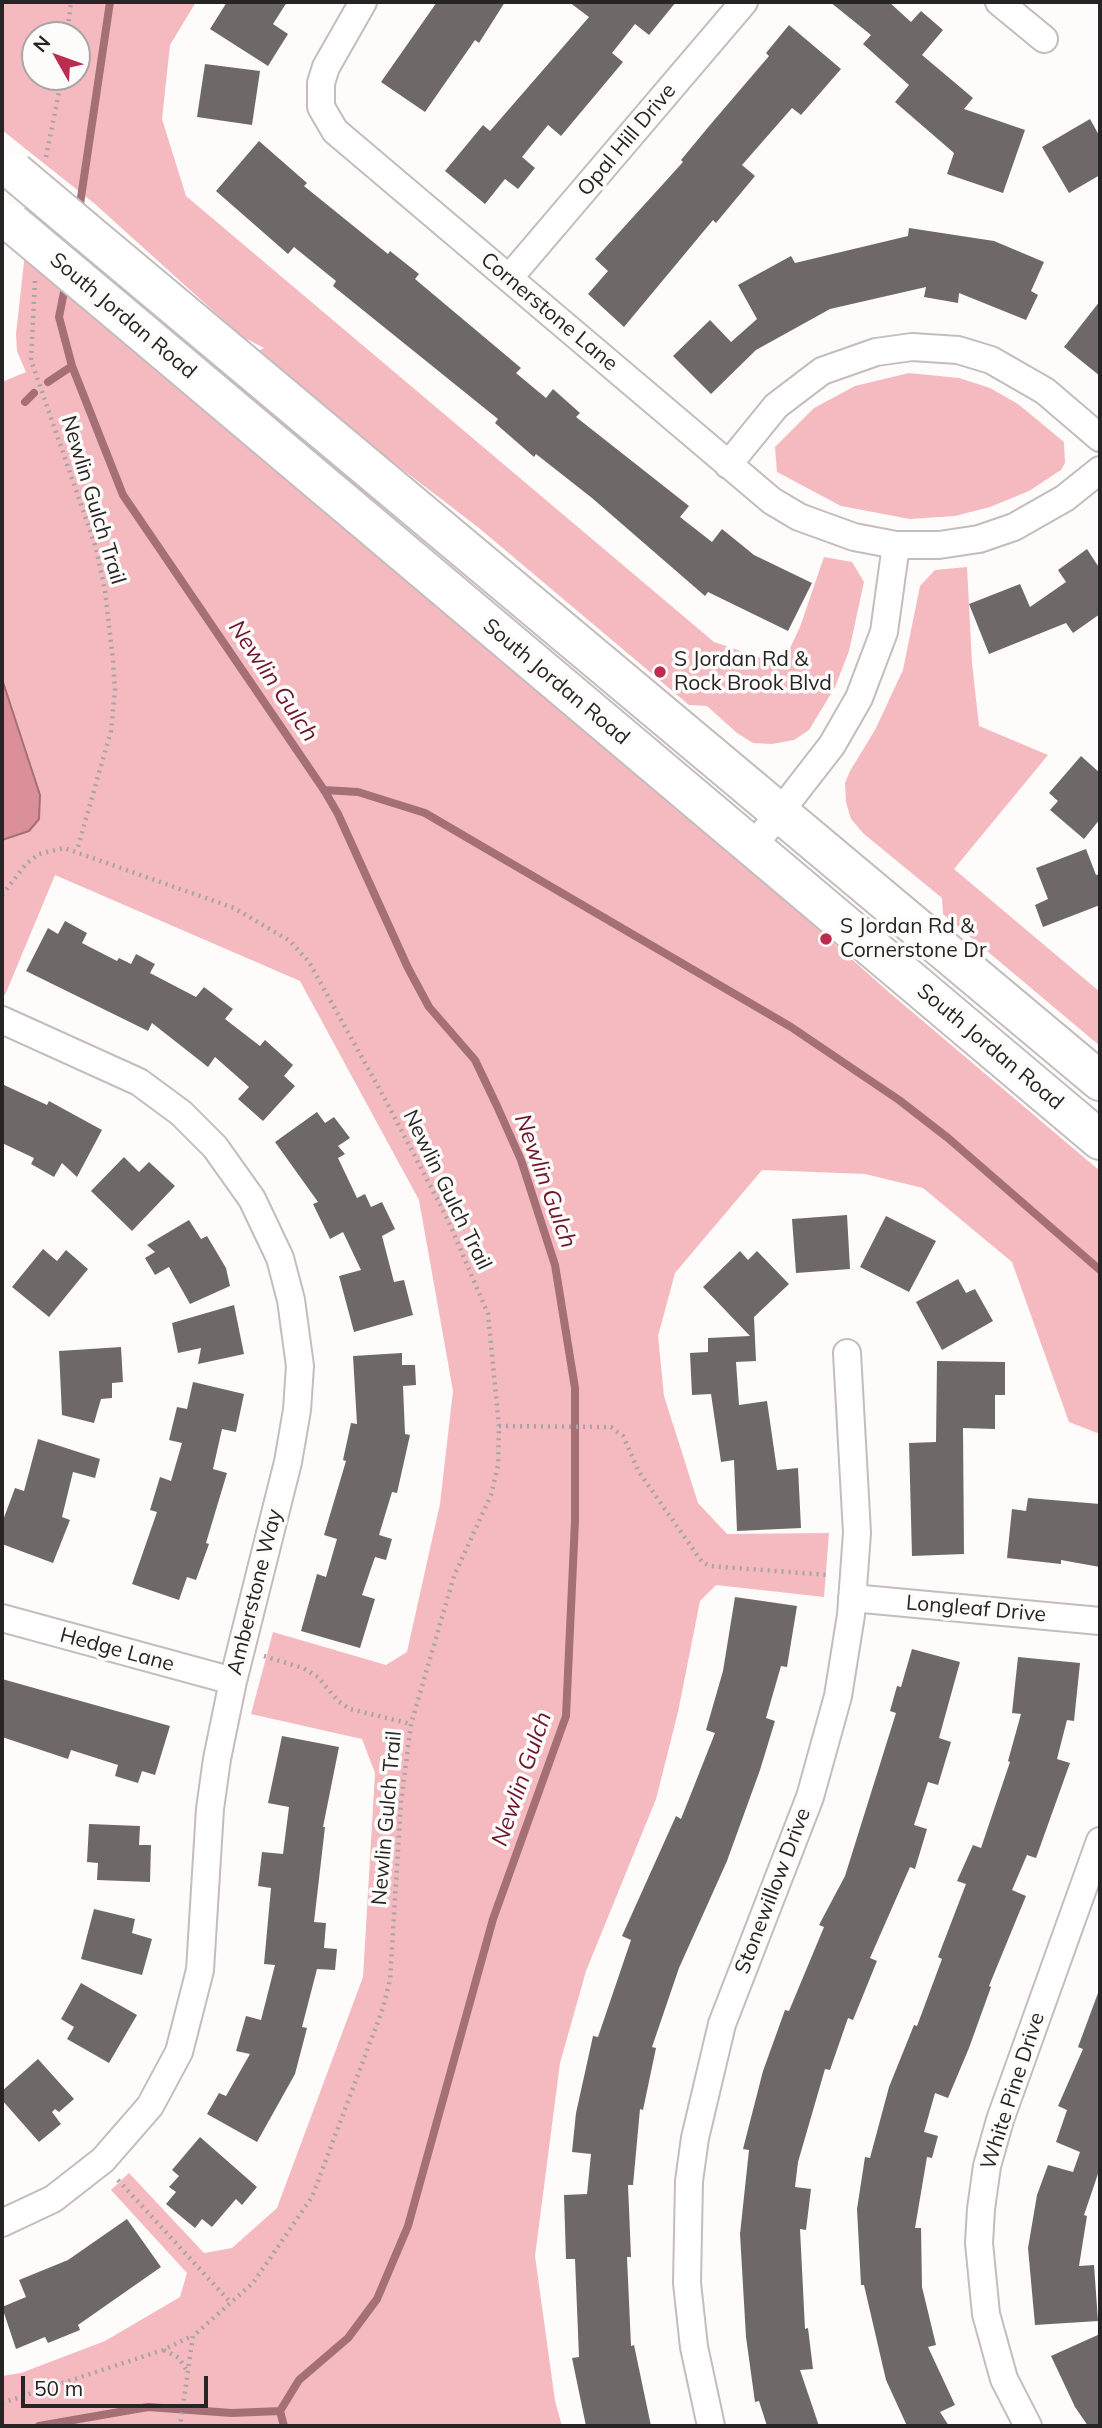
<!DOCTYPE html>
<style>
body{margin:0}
#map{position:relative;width:1102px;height:2428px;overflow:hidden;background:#fefbfb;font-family:Mulish,sans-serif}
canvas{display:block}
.frame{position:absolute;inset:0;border:4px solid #272425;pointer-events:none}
.north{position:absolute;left:21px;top:21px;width:70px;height:70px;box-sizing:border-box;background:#fefbfb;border:2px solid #a8a5a5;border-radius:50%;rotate:310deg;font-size:19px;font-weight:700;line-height:28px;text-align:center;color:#272425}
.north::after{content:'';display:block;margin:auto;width:24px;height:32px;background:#bc2c4f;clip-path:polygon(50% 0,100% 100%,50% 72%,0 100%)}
.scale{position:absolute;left:21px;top:2376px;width:187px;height:32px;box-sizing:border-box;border:4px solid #272425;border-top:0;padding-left:9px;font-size:21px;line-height:24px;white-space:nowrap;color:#272425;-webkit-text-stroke:5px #fefbfb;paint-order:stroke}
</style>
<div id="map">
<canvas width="1102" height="2428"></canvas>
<div class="frame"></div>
<div class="north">N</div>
<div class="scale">50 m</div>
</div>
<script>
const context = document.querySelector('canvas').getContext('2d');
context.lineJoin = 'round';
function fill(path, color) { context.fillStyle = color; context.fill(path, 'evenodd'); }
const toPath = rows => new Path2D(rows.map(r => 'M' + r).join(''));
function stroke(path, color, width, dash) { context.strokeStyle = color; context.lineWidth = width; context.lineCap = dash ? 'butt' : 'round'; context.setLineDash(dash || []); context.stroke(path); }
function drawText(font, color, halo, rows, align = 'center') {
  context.font = font + ' Mulish,sans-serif'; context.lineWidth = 7; context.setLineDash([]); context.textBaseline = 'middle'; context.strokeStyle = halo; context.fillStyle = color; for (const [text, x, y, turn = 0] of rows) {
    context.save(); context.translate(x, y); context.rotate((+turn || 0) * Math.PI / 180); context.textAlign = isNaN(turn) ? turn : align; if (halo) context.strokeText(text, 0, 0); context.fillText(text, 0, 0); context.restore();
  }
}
fill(toPath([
 [2,2,196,2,170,45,162,119,186,196,714,642,782,665,800,627,824,557,852,562,864,582,849,651,835,687,809,730,794,740,772,744,753,743,737,733,707,706,689,705,479,528,252,354,264,348,241,336,95,204,2,130],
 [35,35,77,35,77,77,35,77],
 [25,253,625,758,891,994,1100,1171,1100,1434,1069,1422,1012,1262,923,1188,865,1174,762,1170,675,1273,658,1336,664,1396,698,1503,727,1534,829,1533,824,1597,716,1585,700,1601,678,1712,656,1799,586,1971,560,2063,535,2256,555,2401,562,2426,2,2426,2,2376,21,2373,105,2341,180,2297,187,2273,111,2190,129,2173,204,2253,232,2248,277,2208,363,1977,375,1773,362,1739,251,1714,273,1632,386,1665,407,1652,440,1504,453,1391,419,1200,300,981,55,875,5,995,2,993,2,382,26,372,17,351,16,334],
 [909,373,959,378,990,388,1018,404,1064,442,1065,463,1061,470,1029,491,990,507,955,516,910,519,841,506,777,472,775,447,814,408,855,386],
 [967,567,972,663,979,726,1048,755,954,869,1100,992,1100,1046,943,914,942,898,864,834,851,819,846,802,845,783,850,771,875,730,903,670,920,586,935,570]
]), '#f5bac0');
const water = toPath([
 [2,679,40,795,39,819,29,831,2,840,2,679]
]);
fill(water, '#db8f98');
stroke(water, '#a56f76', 2);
stroke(toPath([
 [79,211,110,2],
 [66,282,59,317,72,366,123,495,324,790,338,814,408,968,429,1007,475,1060,497,1106,521,1160,555,1265,575,1388,575,1521,566,1716,493,1919,408,2226,377,2299,348,2338,299,2380,280,2411,284,2426],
 [48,382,72,366],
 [25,402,34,393],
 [324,790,358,792,425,813,791,1027,899,1100,948,1138,1100,1270],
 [39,2426,148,2407,232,2413,280,2411]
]), '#a56f76', 8);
fill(toPath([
 [227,2,287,2,273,24,288,34,268,66,210,29],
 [437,2,505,2,479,43,475,40,425,112,381,82],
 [569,2,676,2,649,35,635,24,612,53,623,62,561,136,548,125,522,157,535,168,518,189,505,179,485,204,445,171,483,125,490,131,589,17],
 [830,2,889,2,911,22,921,11,943,30,922,55,973,98,964,109,1025,130,1003,193,947,174,954,153,895,102,909,85,863,44,871,35],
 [789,25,841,69,801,115,792,108,742,165,755,176,716,223,713,220,624,327,588,294,608,271,595,259,683,162,681,160,710,125,769,56,766,53],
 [205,64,260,71,252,125,197,117],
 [1090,119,1100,137,1100,175,1069,193,1042,147],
 [259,141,307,183,304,186,388,254,390,251,419,274,415,279,521,368,516,373,546,398,553,389,580,413,576,417,689,506,680,517,712,542,722,529,754,555,812,583,788,631,708,592,705,596,592,498,536,454,534,457,495,423,498,419,333,286,336,281,294,247,288,254,216,191],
 [909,228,994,241,1044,262,1031,291,1038,295,1026,320,959,293,958,303,924,297,926,287,830,309,756,350,711,394,673,356,710,320,731,342,757,319,738,285,791,256,795,263,908,236],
 [1100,301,1100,376,1064,347],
 [1087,549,1100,569,1100,614,1073,633,1066,623,989,654,969,604,1020,584,1030,607,1066,582,1058,570],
 [1081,756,1100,773,1100,819,1084,839,1050,810,1058,801,1049,793],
 [1086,849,1096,875,1100,874,1100,905,1043,927,1035,905,1048,899,1036,868],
 [65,921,87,933,82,943,117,961,119,958,131,964,136,954,155,964,150,973,196,997,204,987,233,1009,225,1019,260,1046,265,1040,293,1065,284,1076,295,1086,263,1121,238,1099,249,1087,215,1057,208,1067,152,1023,148,1031,26,971,48,928,58,934],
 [2,1084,47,1105,49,1101,102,1130,77,1177,62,1163,54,1177,31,1164,34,1158,2,1143],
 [317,1112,325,1123,334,1117,350,1138,338,1146,345,1154,338,1158,357,1198,365,1194,371,1207,382,1202,395,1229,382,1236,394,1282,404,1280,413,1315,354,1332,339,1276,361,1270,343,1232,330,1239,313,1204,318,1202,275,1142],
 [124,1157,139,1172,149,1162,175,1186,132,1231,91,1191],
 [847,1215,850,1269,796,1273,792,1219],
 [886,1216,936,1241,909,1292,860,1267],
 [189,1220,201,1239,207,1236,226,1268,230,1286,190,1304,169,1267,155,1275,145,1258,155,1252,147,1245],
 [43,1249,57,1261,66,1250,88,1269,49,1317,12,1287],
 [740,1251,748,1260,757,1251,789,1284,754,1317,756,1361,736,1362,739,1405,767,1401,777,1470,798,1468,801,1528,737,1531,734,1460,721,1462,711,1394,692,1395,690,1353,708,1352,708,1338,750,1336,703,1287],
 [958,1279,966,1293,975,1289,993,1321,942,1350,916,1302],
 [234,1305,244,1354,198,1364,201,1348,178,1353,172,1323],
 [121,1347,123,1382,112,1383,112,1398,101,1399,94,1423,62,1415,59,1351],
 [402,1353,402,1365,415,1365,416,1385,403,1386,405,1434,410,1435,397,1493,392,1492,379,1535,392,1539,386,1560,375,1557,362,1595,375,1599,360,1648,301,1631,317,1574,326,1577,337,1539,324,1535,346,1461,343,1460,351,1423,357,1424,353,1356],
 [937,1361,1005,1362,1005,1395,995,1395,995,1429,963,1428,964,1554,912,1556,909,1443,936,1442],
 [193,1382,244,1394,236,1432,222,1429,213,1469,227,1473,206,1543,209,1544,196,1580,187,1577,179,1600,132,1584,157,1512,150,1510,160,1477,171,1481,182,1443,169,1440,177,1407,187,1409],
 [38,1439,100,1459,95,1478,73,1472,62,1517,70,1520,53,1563,2,1544,2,1523,15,1488,24,1491],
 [1028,1498,1100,1504,1100,1567,1061,1560,1061,1564,1007,1558,1012,1509,1026,1511],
 [735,1597,797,1606,787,1667,781,1666,766,1718,775,1721,760,1770,727,1861,679,1968,652,2047,656,2048,643,2110,640,2109,633,2185,628,2185,631,2257,627,2257,631,2346,634,2345,651,2426,586,2426,572,2358,579,2357,575,2259,566,2259,564,2195,587,2194,591,2154,572,2152,576,2113,593,2036,598,2037,631,1940,622,1936,676,1816,681,1819,715,1733,706,1730,723,1671],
 [912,1649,960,1662,939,1738,951,1742,938,1785,928,1782,914,1825,927,1829,915,1869,910,1867,870,1958,877,1961,853,2020,848,2018,830,2070,825,2069,798,2162,795,2187,811,2189,806,2230,800,2229,805,2329,808,2328,813,2369,800,2370,819,2426,767,2426,759,2401,755,2402,746,2337,740,2234,749,2150,743,2149,763,2071,785,2010,789,2011,824,1927,819,1925,845,1876,896,1713,890,1711,897,1686,901,1687],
 [1018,1657,1080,1663,1074,1721,1067,1720,1057,1759,1070,1763,1036,1858,1027,1855,1012,1890,1026,1896,989,1986,991,1987,969,2048,948,2098,935,2093,924,2132,938,2136,932,2158,927,2157,915,2228,921,2228,922,2287,936,2345,928,2347,955,2405,940,2412,949,2426,907,2426,886,2380,864,2285,861,2285,857,2209,865,2157,870,2158,889,2087,914,2025,917,2026,942,1959,938,1957,966,1884,957,1881,973,1845,981,1848,1010,1762,1008,1761,1021,1714,1012,1713],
 [2,1679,170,1726,155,1775,142,1771,138,1783,115,1776,118,1765,71,1750,68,1759,2,1737],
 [282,1736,339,1747,323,1827,325,1827,314,1922,326,1923,324,1948,337,1949,335,1970,317,1969,302,2027,307,2028,295,2074,257,2142,207,2114,219,2093,226,2096,250,2054,236,2051,246,2016,261,2020,275,1965,264,1964,271,1888,258,1886,262,1852,283,1854,289,1807,268,1803],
 [89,1824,140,1826,139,1845,151,1845,150,1882,97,1880,98,1863,87,1862],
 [94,1909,135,1919,132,1933,152,1939,142,1975,81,1959],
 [81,1983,137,2015,109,2063,67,2039,74,2027,61,2019],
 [1098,1993,1100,2168,1084,2215,1087,2216,1079,2266,1094,2265,1098,2321,1035,2325,1028,2248,1037,2195,1048,2165,1073,2172,1080,2152,1056,2142,1067,2110,1058,2106,1083,2049,1078,2047],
 [38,2059,74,2099,59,2112,55,2109,52,2112,61,2124,39,2142,2,2100,2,2091],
 [200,2137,257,2187,242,2205,236,2199,212,2227,202,2219,195,2228,166,2204,176,2192,169,2187,179,2176,172,2170],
 [127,2219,161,2267,78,2325,80,2330,48,2343,45,2337,16,2349,2,2307,26,2297,19,2280,68,2260],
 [1100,2334,1100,2426,1088,2426,1075,2407,1051,2356]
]), '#6f6869');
const minor = toPath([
 [363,2,326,67,321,83,321,107,335,131,772,501,799,517,854,537,896,545,939,545,979,539,1014,527,1065,498,1100,470],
 [999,2,1044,39],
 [509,278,744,2],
 [728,465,776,406,822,371,876,352,912,347,958,350,991,360,1045,391,1100,438],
 [752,848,832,745,859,698,884,632,896,545],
 [2,1020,139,1082,181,1113,215,1147,252,1199,280,1258,291,1300,300,1366,297,1410,288,1462,233,1681,217,1759,210,1809,200,1970,179,2052,150,2106,103,2160,53,2199,2,2223],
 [852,1598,1100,1621],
 [2,1618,233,1681],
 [711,2426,694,2347,687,2283,689,2181,695,2138,722,2024,810,1797,838,1696,851,1615,857,1533,847,1353],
 [1028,2426,1004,2379,986,2314,979,2243,981,2209,987,2166,1000,2120,1100,1841]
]);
const primary = toPath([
 [85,231,1100,1081],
 [137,328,1100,1140]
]);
stroke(minor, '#c4bcbd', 30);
stroke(primary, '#c4bcbd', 42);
stroke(toPath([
 [67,35,71,2],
 [46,157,62,77],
 [35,281,31,360,96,548,105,590,113,660,115,690,111,731,77,850],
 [2,895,26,864,39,854,64,848,234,908,290,941,309,962,385,1099,448,1220,488,1314,499,1426,498,1466,491,1495,454,1576,411,1724,401,1802,390,1980,383,2008,312,2197,253,2283,193,2336,180,2426],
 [499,1426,611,1427,623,1436,639,1472,702,1562,710,1566,829,1575],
 [264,1656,303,1668,318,1677,338,1701,350,1709,411,1724],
 [118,2180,231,2303],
 [164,2350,179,2358,186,2369],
 [2,2403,163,2350,192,2336]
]), '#a7a4a4', 4.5, [2, 5]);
stroke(minor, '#fff', 26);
stroke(primary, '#fff', 38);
const primaryBridge = toPath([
 [15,172,85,231],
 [12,223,137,328]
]);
stroke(primaryBridge, '#c4bcbd', 42, []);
stroke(primaryBridge, '#fff', 38);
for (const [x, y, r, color] of [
 [660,672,7,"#bc2c4f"],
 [826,939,7,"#bc2c4f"]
]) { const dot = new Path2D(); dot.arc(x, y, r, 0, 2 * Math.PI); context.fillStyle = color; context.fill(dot); stroke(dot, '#fefbfb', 2.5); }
drawText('21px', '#272425', '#fefbfb', [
 ["Opal Hill Drive",627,140,-50],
 ["Cornerstone Lane",549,312,40],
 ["South Jordan Road",123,316,40],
 ["Newlin Gulch Trail",93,500,73],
 ["South Jordan Road",556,682,40],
 ["South Jordan Road",990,1047,40],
 ["Newlin Gulch Trail",447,1190,64],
 ["Amberstone Way",255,1592,-76],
 ["Longleaf Drive",976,1609,5],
 ["Hedge Lane",117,1650,15],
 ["Newlin Gulch Trail",387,1818,-85],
 ["Stonewillow Drive",773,1891,-69],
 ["White Pine Drive",1013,2091,-72]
]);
drawText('21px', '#272425', '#fefbfb', [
 ["S Jordan Rd &",674,660],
 ["Rock Brook Blvd",674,684],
 ["S Jordan Rd &",840,927],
 ["Cornerstone Dr",840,951]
], 'left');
drawText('italic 23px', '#6e142b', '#fefbfb', [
 ["Newlin Gulch",273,681,56],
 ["Newlin Gulch",545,1181,70],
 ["Newlin Gulch",522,1779,-71]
]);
</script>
